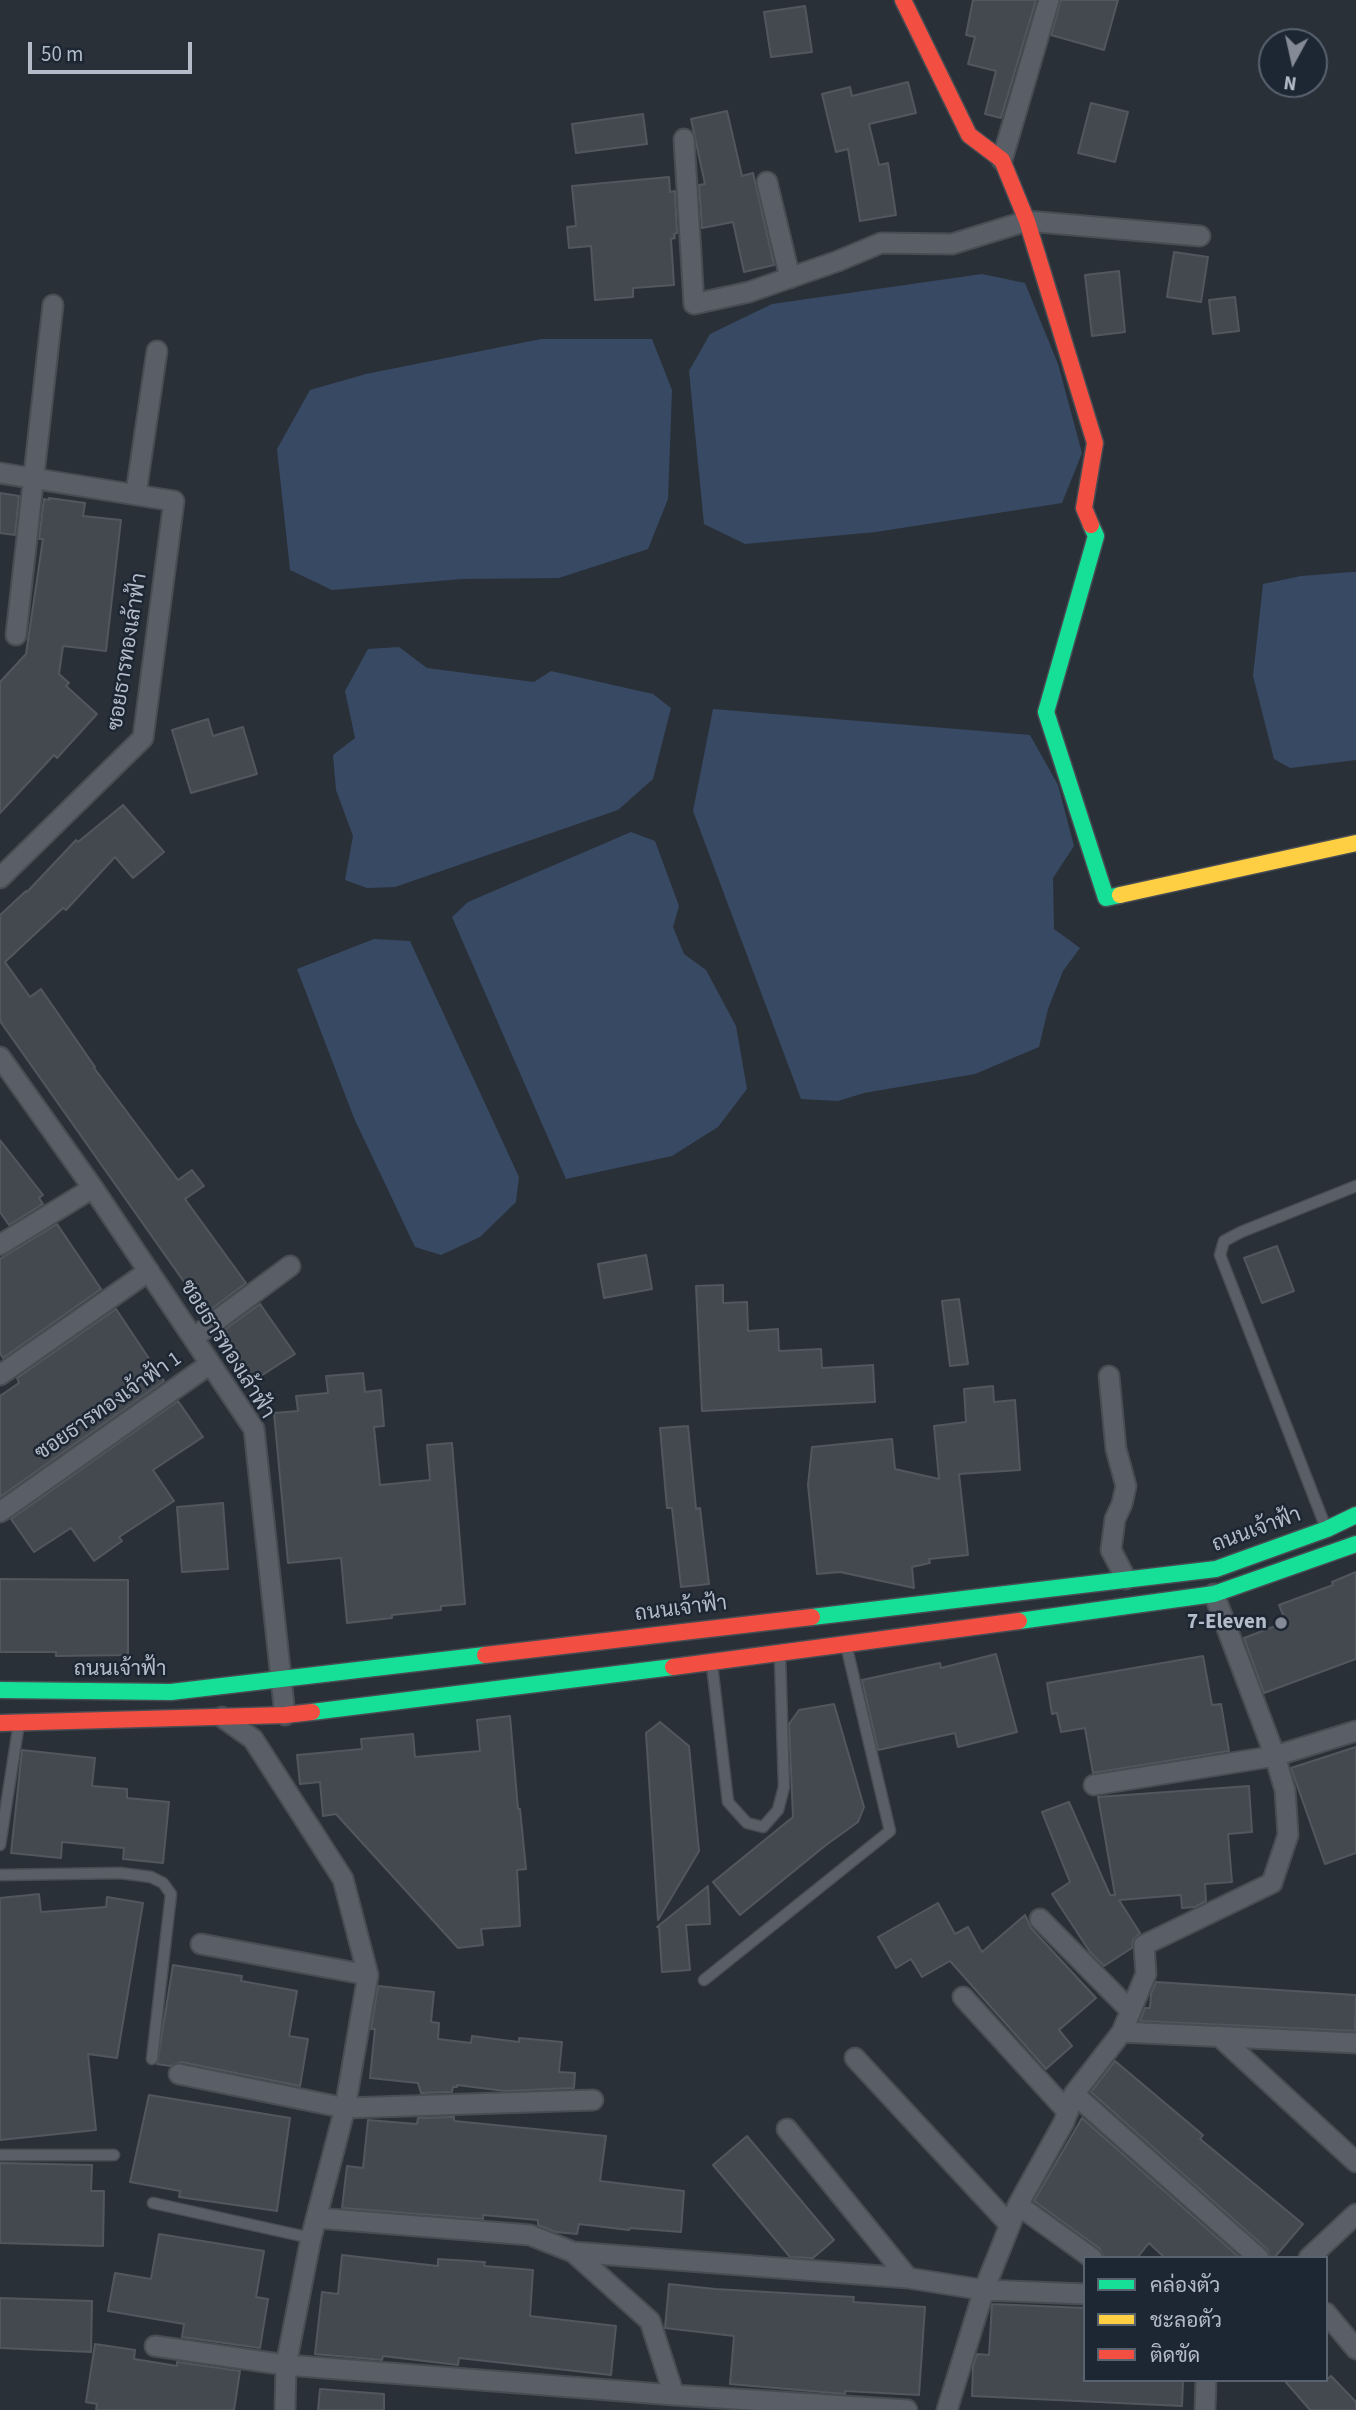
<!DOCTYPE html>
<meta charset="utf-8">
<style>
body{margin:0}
#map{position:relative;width:1356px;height:2410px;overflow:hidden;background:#2a3038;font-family:"Source Sans 3",Sarabun,sans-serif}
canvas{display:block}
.legend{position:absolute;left:1083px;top:2256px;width:245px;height:126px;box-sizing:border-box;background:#1d2633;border:2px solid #59626f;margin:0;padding:9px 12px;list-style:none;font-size:21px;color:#b4bcc9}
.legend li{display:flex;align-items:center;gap:14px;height:35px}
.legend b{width:35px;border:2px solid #59626f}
.north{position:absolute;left:1258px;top:28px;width:70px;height:70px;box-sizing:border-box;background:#1d2633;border:2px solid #59626f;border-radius:50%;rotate:188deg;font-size:19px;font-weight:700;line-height:28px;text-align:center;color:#b4bcc9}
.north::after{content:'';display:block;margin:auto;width:24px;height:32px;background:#848b96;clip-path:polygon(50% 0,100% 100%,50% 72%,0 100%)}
.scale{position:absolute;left:28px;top:42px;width:164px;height:32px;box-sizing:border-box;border:4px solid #b4bcc9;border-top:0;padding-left:9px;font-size:21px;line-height:24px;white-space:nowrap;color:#b4bcc9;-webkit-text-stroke:5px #1d2633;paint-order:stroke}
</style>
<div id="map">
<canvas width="1356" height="2410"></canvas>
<ul class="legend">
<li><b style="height:9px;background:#16e098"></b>คล่องตัว</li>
<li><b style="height:9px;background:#ffcf43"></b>ชะลอตัว</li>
<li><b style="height:9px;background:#f24e42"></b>ติดขัด</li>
</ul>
<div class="north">N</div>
<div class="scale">50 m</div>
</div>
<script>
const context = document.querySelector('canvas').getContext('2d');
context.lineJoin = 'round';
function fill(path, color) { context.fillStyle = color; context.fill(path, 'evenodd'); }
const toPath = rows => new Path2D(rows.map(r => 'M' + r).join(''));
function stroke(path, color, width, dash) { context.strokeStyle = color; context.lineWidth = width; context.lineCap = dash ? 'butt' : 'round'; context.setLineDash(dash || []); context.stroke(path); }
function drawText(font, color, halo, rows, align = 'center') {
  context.font = font + ' "Source Sans 3",Sarabun,sans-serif'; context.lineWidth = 5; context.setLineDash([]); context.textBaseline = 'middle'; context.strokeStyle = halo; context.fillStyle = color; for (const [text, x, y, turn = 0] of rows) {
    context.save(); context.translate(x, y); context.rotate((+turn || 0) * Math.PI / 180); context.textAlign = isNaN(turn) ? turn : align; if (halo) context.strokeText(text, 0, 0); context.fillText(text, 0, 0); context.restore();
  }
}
fill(toPath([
 [982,274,1025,283,1058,364,1082,453,1062,503,876,532,745,544,704,524,689,371,710,334,772,304],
 [541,339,652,339,672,390,668,499,648,549,559,578,462,579,332,590,290,570,277,449,310,390,366,374],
 [1352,572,1356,572,1356,760,1290,768,1274,759,1253,676,1263,584,1301,576],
 [399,647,427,668,534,682,551,671,653,694,671,708,653,779,618,810,395,887,367,888,345,880,353,836,336,790,333,755,355,738,345,691,368,649],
 [713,709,1030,735,1058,785,1074,846,1053,878,1054,929,1080,948,1063,971,1048,1009,1039,1047,975,1074,864,1093,838,1101,801,1099,693,811],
 [631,832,655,841,679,906,673,927,684,954,706,970,736,1026,747,1089,718,1127,672,1156,566,1179,452,917,468,902],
 [374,939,410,941,519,1177,516,1202,480,1237,441,1255,415,1247,354,1118,297,969]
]), '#384963');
const building = toPath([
 [973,0,1036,0,1001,118,985,114,996,71,968,64,975,37,966,35,973,0],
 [1061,0,1118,0,1104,50,1051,35,1061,0],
 [805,6,812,52,771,57,764,12,805,6],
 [908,82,916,113,869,124,879,165,888,163,896,215,860,221,848,149,836,152,822,94,850,87,852,96,908,82],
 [1091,103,1128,112,1115,162,1078,153,1091,103],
 [727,111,742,176,753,173,774,265,744,272,733,222,702,228,699,185,705,184,691,119,727,111],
 [643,114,647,144,576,153,572,124,643,114],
 [669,177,670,192,675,191,677,233,674,234,675,238,671,239,674,285,633,288,633,297,595,300,591,246,569,248,567,227,576,226,572,186,669,177],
 [1174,252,1208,257,1201,302,1167,297,1174,252],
 [1119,271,1125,332,1092,336,1085,275,1119,271],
 [1235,297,1239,331,1213,334,1209,300,1235,297],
 [0,493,19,496,15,535,0,533,0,493],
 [49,498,85,503,83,516,121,520,106,651,63,646,59,674,69,683,66,686,97,714,57,758,54,755,0,813,0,682,26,654,43,539,39,539,44,499,49,500,49,498],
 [208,719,213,736,243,727,257,774,191,793,172,730,208,719],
 [123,805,164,852,133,878,115,857,66,910,63,908,5,962,30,997,41,989,95,1067,94,1068,178,1180,192,1170,204,1186,185,1199,246,1283,206,1313,0,1021,0,915,26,891,27,892,76,840,78,842,123,805],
 [0,1140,43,1195,39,1198,43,1204,9,1225,0,1212,0,1140],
 [57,1224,101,1289,3,1358,0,1353,0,1259,57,1224],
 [1277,1246,1294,1291,1262,1303,1244,1258,1277,1246],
 [646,1255,652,1289,604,1298,598,1264,646,1255],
 [723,1285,723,1303,747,1302,748,1331,778,1329,779,1351,821,1349,822,1368,873,1365,875,1402,702,1411,696,1286,723,1285],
 [959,1299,968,1364,950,1366,942,1301,959,1299],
 [260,1304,295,1354,253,1381,220,1333,260,1304],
 [116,1309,164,1381,0,1497,0,1396,19,1383,17,1378,116,1309],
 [363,1373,365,1392,381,1390,384,1426,374,1427,380,1485,430,1480,427,1445,452,1443,465,1604,441,1606,441,1610,392,1615,392,1618,347,1623,341,1558,288,1563,274,1413,298,1411,296,1396,328,1393,326,1376,363,1373],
 [993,1386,994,1402,1015,1400,1020,1470,959,1474,968,1555,929,1559,930,1563,912,1567,914,1588,840,1572,817,1574,808,1485,812,1447,892,1439,895,1469,939,1479,934,1426,966,1422,964,1389,993,1386],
 [178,1401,203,1437,153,1470,174,1501,119,1537,122,1541,94,1561,71,1528,34,1552,11,1519,178,1401],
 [688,1426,696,1509,700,1508,709,1584,681,1587,672,1508,667,1508,660,1428,688,1426],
 [223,1503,228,1569,182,1572,177,1507,223,1503],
 [1356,1572,1356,1659,1264,1693,1244,1638,1286,1622,1279,1605,1333,1585,1332,1582,1356,1572],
 [0,1579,128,1580,128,1655,56,1656,56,1652,0,1652,0,1579],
 [996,1654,1017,1732,958,1747,955,1733,878,1750,862,1680,940,1663,941,1668,996,1654],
 [1203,1656,1212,1705,1221,1704,1229,1751,1093,1773,1085,1728,1061,1732,1057,1713,1052,1714,1047,1683,1203,1656],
 [834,1704,864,1807,858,1822,826,1845,740,1915,713,1882,793,1817,789,1724,799,1710,834,1704],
 [510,1716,518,1809,520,1809,526,1869,517,1870,520,1926,481,1929,483,1945,458,1948,336,1814,323,1816,320,1782,300,1784,297,1755,362,1749,361,1739,413,1734,415,1757,480,1751,477,1720,510,1716],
 [660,1722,689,1746,699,1851,658,1920,646,1733,660,1722],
 [1356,1747,1356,1853,1325,1864,1291,1768,1356,1747],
 [22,1750,95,1758,92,1786,127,1789,127,1798,169,1802,163,1863,123,1859,124,1848,62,1842,61,1858,11,1853,22,1750],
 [1249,1786,1252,1832,1228,1834,1232,1882,1205,1884,1206,1901,1195,1907,1182,1908,1181,1895,1119,1900,1140,1933,1133,1940,1132,1948,1104,1966,1090,1952,1052,1894,1070,1882,1042,1812,1069,1802,1110,1895,1115,1895,1098,1797,1249,1786],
 [708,1886,710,1924,686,1925,690,1970,662,1972,659,1927,657,1927,708,1886],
 [39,1894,41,1912,106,1907,107,1897,143,1903,117,2058,88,2054,96,2130,0,2140,0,1898,39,1894],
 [938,1903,955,1934,968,1927,982,1952,1025,1915,1031,1928,1096,1998,1059,2030,1072,2046,1046,2069,950,1961,922,1977,911,1959,896,1968,878,1937,938,1903],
 [173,1965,242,1976,241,1981,297,1991,289,2036,308,2039,300,2086,181,2062,170,2066,157,2064,173,1965],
 [1156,1982,1356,1995,1355,2031,1140,2021,1145,2008,1150,2008,1151,1994,1156,1982],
 [378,1986,434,1992,431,2022,439,2023,438,2039,471,2043,472,2036,519,2042,519,2038,562,2042,559,2072,575,2073,574,2088,505,2091,457,2085,457,2087,453,2087,452,2092,421,2093,418,2083,370,2078,375,2029,371,2029,378,1986],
 [1115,2061,1203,2135,1200,2139,1303,2224,1274,2258,1271,2258,1267,2249,1091,2092,1115,2061],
 [149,2095,290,2118,277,2211,179,2197,180,2191,130,2182,149,2095],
 [451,2117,454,2117,454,2121,606,2136,600,2181,684,2191,681,2232,630,2228,629,2230,579,2224,577,2234,556,2232,538,2225,538,2220,483,2215,483,2219,342,2208,347,2166,363,2168,368,2120,417,2124,418,2118,451,2117],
 [1082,2118,1240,2258,1165,2258,1149,2243,1137,2258,1104,2258,1099,2248,1034,2201,1082,2118],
 [747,2136,834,2240,813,2258,790,2257,713,2165,747,2136],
 [0,2163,92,2165,91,2191,104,2191,103,2246,0,2243,0,2163],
 [159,2234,264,2251,256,2297,268,2299,260,2348,182,2337,184,2324,108,2311,115,2273,151,2279,159,2234],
 [342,2255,438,2266,438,2259,485,2262,484,2266,533,2270,530,2316,616,2326,611,2375,459,2358,458,2365,383,2356,382,2360,315,2354,322,2292,338,2294,342,2255],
 [669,2284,715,2289,854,2297,853,2302,925,2307,919,2395,845,2391,845,2394,730,2384,734,2336,665,2328,669,2284],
 [0,2298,92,2301,91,2352,0,2348,0,2298],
 [992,2304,1085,2308,1085,2380,1183,2380,1182,2406,972,2396,973,2366,977,2354,989,2355,992,2304],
 [95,2344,135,2350,134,2359,177,2366,177,2362,240,2371,234,2410,96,2410,97,2404,86,2402,95,2344],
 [1331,2376,1356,2402,1356,2410,1310,2410,1284,2380,1326,2380,1331,2376],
 [320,2389,384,2394,384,2410,318,2410,320,2389]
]);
fill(building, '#444950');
stroke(building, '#52575f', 2);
const lane = toPath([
 [1326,1528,1220,1255,1224,1241,1241,1232,1356,1186],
 [712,1665,728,1802,747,1823,763,1827,778,1810,784,1787,780,1657],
 [0,1845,19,1723],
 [0,1875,120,1873,151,1877,163,1883,171,1894,152,2059],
 [704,1980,890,1831,847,1649],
 [0,2155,114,2155],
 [153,2203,311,2238]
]);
const street = toPath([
 [684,139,694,304,749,292,838,261,881,243,952,244,1027,221,1200,236],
 [1002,160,1049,0],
 [767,182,790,278],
 [0,473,174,501,143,738,0,878],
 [136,493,157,351],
 [16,635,53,305],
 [0,1057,93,1188,254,1429,285,1715],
 [0,1245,93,1188],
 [193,1338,290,1266],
 [0,1375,149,1271],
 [1109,1376,1116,1449,1126,1486,1122,1504,1115,1519,1111,1550,1126,1579],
 [0,1512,210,1364],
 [222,1717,253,1739,343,1879,368,1975,345,2108,311,2238,286,2365,285,2410],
 [1094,1785,1275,1756,1356,1731],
 [1040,1919,1130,2010],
 [201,1944,368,1975],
 [963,1997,1068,2112],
 [1122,2032,1356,2043],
 [1219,2036,1356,2162],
 [855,2058,1010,2225],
 [179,2074,345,2108,593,2100],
 [1074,2094,1259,2258],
 [787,2129,908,2278],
 [1018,2205,1092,2258],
 [317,2218,530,2235,573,2252,908,2278,984,2290,1085,2294],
 [573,2252,650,2321,674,2395],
 [1309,2258,1356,2214],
 [1326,2313,1356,2349],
 [155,2346,286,2365,674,2395,907,2410],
 [947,2410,984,2290,1018,2205,1064,2122,1074,2094,1122,2032,1146,1974,1144,1945,1272,1883,1288,1835,1285,1790,1275,1756,1214,1594],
 [1205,2410,1206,2380]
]);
const fast = toPath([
 [1091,525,1096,536,1046,712,1106,898,1120,895],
 [812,1617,1216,1569,1327,1529,1356,1515],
 [1019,1621,1214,1594,1356,1544],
 [0,1690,171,1692,485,1655],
 [312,1712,673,1667]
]);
const slow = toPath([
 [1120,895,1356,843]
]);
const jam = toPath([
 [903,0,969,135,1002,160,1027,221,1095,443,1084,508,1091,525],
 [485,1655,812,1617],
 [673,1667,1019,1621],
 [0,1723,285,1715,312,1712]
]);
stroke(lane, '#484c53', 13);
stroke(street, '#484c53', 23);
stroke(fast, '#484c53', 19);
stroke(slow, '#484c53', 19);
stroke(jam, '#484c53', 19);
stroke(lane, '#5a5e66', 10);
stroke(street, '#5a5e66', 19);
stroke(fast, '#16e098', 16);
stroke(slow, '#ffcf43', 16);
stroke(jam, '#f24e42', 16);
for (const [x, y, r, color] of [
 [1281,1623,7,"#848b96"]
]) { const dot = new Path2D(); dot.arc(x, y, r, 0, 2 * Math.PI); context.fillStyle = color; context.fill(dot); stroke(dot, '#1d2633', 2.5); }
drawText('21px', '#b4bcc9', '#1d2633', [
 ["ซอยธารทองเล้าฟ้า",129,652,-81],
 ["ซอยธารทองเล้าฟ้า",226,1350,58],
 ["ซอยธารทองเจ้าฟ้า 1",109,1407,-35],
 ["ถนนเจ้าฟ้า",1257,1531,-20],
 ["ถนนเจ้าฟ้า",681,1610,-7],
 ["ถนนเจ้าฟ้า",120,1670]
]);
drawText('bold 21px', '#b4bcc9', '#1d2633', [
 ["7-Eleven",1267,1623]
], 'right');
</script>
